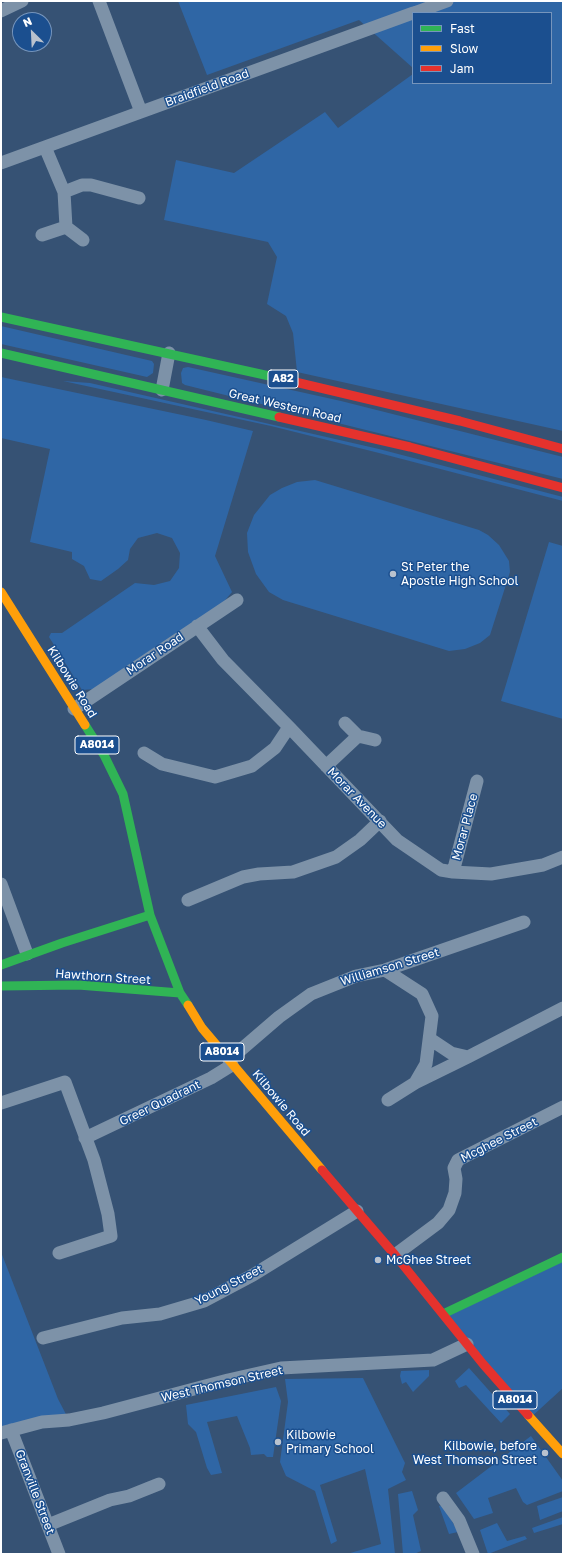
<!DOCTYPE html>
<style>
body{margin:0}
#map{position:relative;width:564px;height:1555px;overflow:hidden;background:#365274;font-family:"Golos Text",sans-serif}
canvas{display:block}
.frame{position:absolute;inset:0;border:2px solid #fff;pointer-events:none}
.legend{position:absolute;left:412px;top:12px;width:140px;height:72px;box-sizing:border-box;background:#1b4f8f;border:1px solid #7695bc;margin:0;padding:5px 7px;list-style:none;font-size:12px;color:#fff}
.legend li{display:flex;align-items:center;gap:8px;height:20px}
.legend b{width:20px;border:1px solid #7695bc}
.north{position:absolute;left:12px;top:12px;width:40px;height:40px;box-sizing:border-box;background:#1b4f8f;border:1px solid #7695bc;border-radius:50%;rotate:336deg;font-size:11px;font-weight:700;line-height:16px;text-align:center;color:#fff}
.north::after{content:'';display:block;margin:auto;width:14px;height:18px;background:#b9c2ce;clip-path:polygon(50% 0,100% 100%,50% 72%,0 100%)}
</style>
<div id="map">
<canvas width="564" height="1555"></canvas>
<div class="frame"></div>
<ul class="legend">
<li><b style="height:5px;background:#30b455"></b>Fast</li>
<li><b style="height:5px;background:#ff9f0a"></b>Slow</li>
<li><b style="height:5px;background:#e5322d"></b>Jam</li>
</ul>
<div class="north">N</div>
</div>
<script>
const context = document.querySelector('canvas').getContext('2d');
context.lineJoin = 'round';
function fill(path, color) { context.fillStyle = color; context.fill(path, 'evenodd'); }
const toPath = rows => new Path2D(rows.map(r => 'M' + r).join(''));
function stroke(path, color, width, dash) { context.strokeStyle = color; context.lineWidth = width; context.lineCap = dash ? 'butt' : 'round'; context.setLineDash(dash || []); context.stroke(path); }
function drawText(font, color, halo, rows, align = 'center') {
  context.font = font + ' "Golos Text",sans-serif'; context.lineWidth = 3; context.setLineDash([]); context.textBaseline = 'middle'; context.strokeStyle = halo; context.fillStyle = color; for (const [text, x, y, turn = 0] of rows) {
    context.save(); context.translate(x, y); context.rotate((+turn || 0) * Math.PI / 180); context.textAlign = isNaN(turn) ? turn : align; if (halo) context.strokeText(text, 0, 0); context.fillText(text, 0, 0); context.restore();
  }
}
fill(toPath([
 [178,1,563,1,563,431,297,372,293,333,286,316,267,304,277,257,268,242,164,220,176,160,234,173,325,112,338,128,413,74,413,83,551,83,551,13,413,13,413,68,359,20,207,75],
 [1,326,152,361,154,364,153,373,147,377,1,344],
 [188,367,341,401,563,457,563,479,185,385,182,383,181,373,183,368],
 [1,377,206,420,253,431,215,556,232,592,222,604,95,689,82,690,49,637,51,633,62,633,135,583,154,585,170,581,179,568,180,553,172,538,157,533,138,538,130,549,128,560,118,569,101,581,90,579,84,566,72,559,72,552,30,542,50,449,1,438],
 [63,381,90,383,379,449,563,497,563,501,379,453,271,426],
 [315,480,479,530,488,535,499,545,509,561,510,572,490,635,480,643,465,649,449,651,283,600,269,592,256,574,248,552,247,533,254,515,270,495,282,488,297,482],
 [549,542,563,546,563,719,501,701],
 [1,1252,58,1399,69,1420,1,1433],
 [563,1257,563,1388,529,1419,443,1314],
 [469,1368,510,1414,501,1423,466,1385,459,1388,455,1381],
 [429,1370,429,1376,413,1392,406,1382,402,1384,400,1376,401,1371],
 [363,1378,405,1463,402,1472,406,1480,388,1489,395,1554,347,1554,381,1544,365,1469,320,1485,337,1541,331,1544,315,1491,286,1476,280,1462,288,1402,285,1379],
 [276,1387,281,1401,273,1457,267,1457,264,1454,251,1455,250,1448,237,1416,207,1422,222,1473,211,1475,207,1468,196,1432,188,1424,186,1405],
 [531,1436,563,1481,563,1491,527,1505,523,1502,516,1488,488,1498,493,1513,474,1519,456,1493],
 [412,1491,418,1510,413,1515,421,1551,414,1554,403,1554,398,1494],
 [563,1497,563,1511,540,1520,537,1506],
 [443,1505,458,1532,449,1534,439,1506],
 [563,1517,563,1524,534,1533,532,1528],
 [497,1523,507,1541,525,1536,527,1539,488,1554,480,1530]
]), '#2f66a5');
stroke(toPath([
 [99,1,141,112],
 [1,11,22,1],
 [414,13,447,1],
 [1,163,413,13],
 [64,192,82,185,91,185,139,198],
 [66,227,83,240],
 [42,235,66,227,64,192,45,147],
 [162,390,169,353],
 [197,626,223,660,289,727,397,840,441,870,453,872,491,874,543,865,563,857],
 [74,709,237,600],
 [345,723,358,736,375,740],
 [144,753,162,764,215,777,252,766,275,748,289,727],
 [326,766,358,736],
 [453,872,477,781],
 [1,884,27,954],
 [188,900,243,877,259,874,293,872,336,857,360,840,380,821],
 [385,970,422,994,432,1016,426,1064,415,1083],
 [430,1039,451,1053,468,1057],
 [229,1060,279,1017,311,994,356,976,385,970,524,922],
 [388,1100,415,1083,468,1057,563,1008],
 [1,1103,65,1082,94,1160,108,1214,111,1236,59,1253],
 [85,1138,211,1078,232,1065],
 [395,1255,438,1223,449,1210,455,1193,456,1179,454,1168,458,1160,563,1107],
 [43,1338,122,1318,160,1314,204,1301,253,1275,357,1211],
 [11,1430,59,1554],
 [1,1433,42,1422,69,1420,103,1413,228,1380,281,1368,433,1360,467,1344],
 [443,1498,459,1520,473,1554],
 [48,1525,110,1500,129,1496,159,1484]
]), '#7d92a8', 13);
stroke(toPath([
 [1,317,274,377],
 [1,353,279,417],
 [85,725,104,755,123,794,150,915,180,993,188,1005],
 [1,965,62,943,150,915],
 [1,986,78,985,180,993],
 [443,1314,563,1257]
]), '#30b455', 9);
stroke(toPath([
 [1,592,85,725],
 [188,1005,202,1028,322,1170],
 [528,1415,563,1454]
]), '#ff9f0a', 9);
stroke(toPath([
 [274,377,460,421,563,449],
 [279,417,410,447,563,488],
 [322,1170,395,1255,483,1364,528,1415]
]), '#e5322d', 9);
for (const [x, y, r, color] of [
 [393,574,4,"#b9c2ce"],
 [378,1260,4,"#b9c2ce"],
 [278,1442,4,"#b9c2ce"],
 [545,1453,4,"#b9c2ce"]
]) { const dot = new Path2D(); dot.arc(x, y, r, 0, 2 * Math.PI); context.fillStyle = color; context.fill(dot); stroke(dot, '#1b4f8f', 1.5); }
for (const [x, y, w] of [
 [283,379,30],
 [97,745,44],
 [222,1052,44],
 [515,1400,44]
]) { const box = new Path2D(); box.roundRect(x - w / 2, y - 9, w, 18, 3); context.fillStyle = '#1b4f8f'; context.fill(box); stroke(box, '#fff', 1); }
drawText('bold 11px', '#fff', null, [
 ["A82",283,379],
 ["A8014",97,745],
 ["A8014",222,1052],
 ["A8014",515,1400]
]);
drawText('12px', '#fff', '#1b4f8f', [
 ["Braidfield Road",207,88,-20],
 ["Great Western Road",285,406,13],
 ["Morar Road",155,654,-34],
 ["Kilbowie Road",72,682,58],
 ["Morar Avenue",357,798,46],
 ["Morar Place",465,827,-75],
 ["Williamson Street",390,967,-17],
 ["Hawthorn Street",103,977,4],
 ["Greer Quadrant",160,1103,-26],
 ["Kilbowie Road",281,1103,50],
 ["Mcghee Street",499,1140,-27],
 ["Young Street",229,1285,-27],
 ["West Thomson Street",222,1384,-13],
 ["Granville Street",35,1492,69]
]);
drawText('12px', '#fff', '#1b4f8f', [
 ["St Peter the",401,567],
 ["Apostle High School",401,581],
 ["McGhee Street",386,1260],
 ["Kilbowie",286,1435],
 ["Primary School",286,1449],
 ["Kilbowie, before",537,1446,"right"],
 ["West Thomson Street",537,1460,"right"]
], 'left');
</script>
